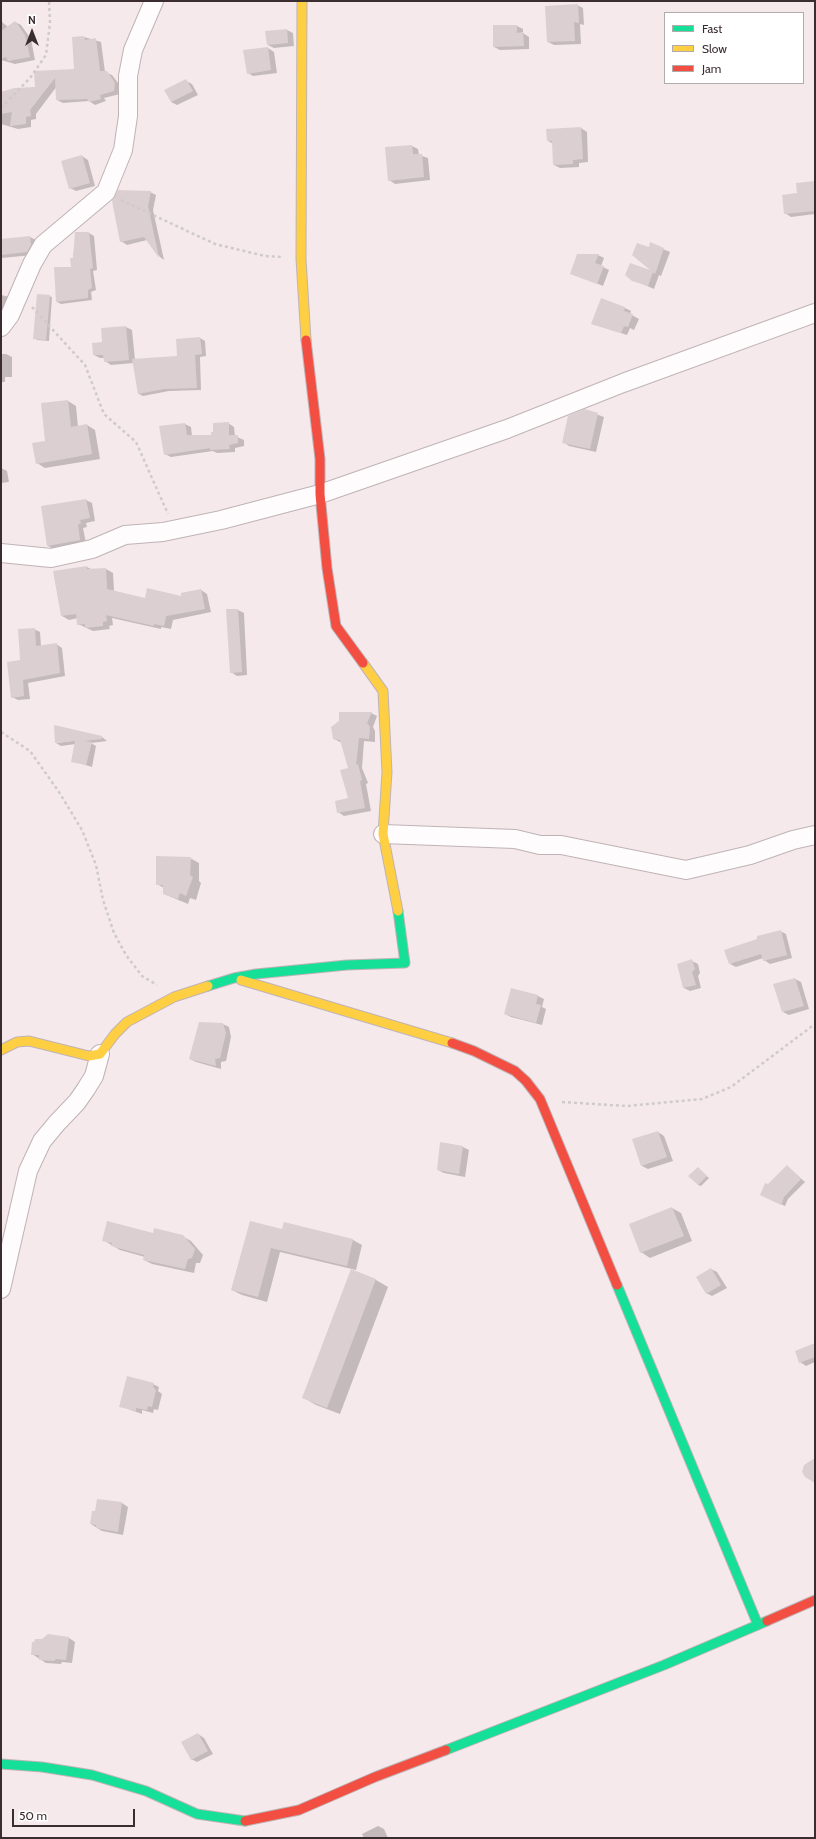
<!DOCTYPE html>
<style>
body{margin:0}
#map{position:relative;width:816px;height:1839px;overflow:hidden;background:#f5e9ec;font-family:Cabin,sans-serif}
canvas{display:block}
.frame{position:absolute;inset:0;border:2px solid #3b2c30;pointer-events:none}
.legend{position:absolute;left:664px;top:12px;width:140px;height:72px;box-sizing:border-box;background:#fff;border:1px solid #b1abac;margin:0;padding:5px 7px;list-style:none;font-size:12px;color:#3b2c30}
.legend li{display:flex;align-items:center;gap:8px;height:20px}
.legend b{width:20px;border:1px solid #b1abac}
.north{position:absolute;left:12px;top:12px;width:40px;height:40px;-webkit-text-stroke:3px #fff;paint-order:stroke;rotate:0deg;font-size:11px;font-weight:700;line-height:16px;text-align:center;color:#3b2c30}
.north::after{content:'';display:block;margin:auto;width:14px;height:18px;background:#3b2c30;clip-path:polygon(50% 0,100% 100%,50% 72%,0 100%)}
.scale{position:absolute;left:12px;top:1809px;width:123px;height:18px;box-sizing:border-box;border:2px solid #3b2c30;border-top:0;padding-left:5px;font-size:12px;line-height:14px;white-space:nowrap;color:#3b2c30;-webkit-text-stroke:3px #fff;paint-order:stroke}
</style>
<div id="map">
<canvas width="816" height="1839"></canvas>
<div class="frame"></div>
<ul class="legend">
<li><b style="height:5px;background:#16e098"></b>Fast</li>
<li><b style="height:5px;background:#ffcf43"></b>Slow</li>
<li><b style="height:5px;background:#f24e42"></b>Jam</li>
</ul>
<div class="north">N</div>
<div class="scale">50 m</div>
</div>
<script>
const context = document.querySelector('canvas').getContext('2d');
context.lineJoin = 'round';
function fill(path, color) { context.fillStyle = color; context.fill(path, 'evenodd'); }
const toPath = rows => new Path2D(rows.map(r => 'M' + r).join(''));
function stroke(path, color, width, dash) { context.strokeStyle = color; context.lineWidth = width; context.lineCap = dash ? 'butt' : 'round'; context.setLineDash(dash || []); context.stroke(path); }
fill(toPath([
 [577,5,583,8,584,25,580,24,581,44,554,45,548,42],
 [2,22,8,27,15,22,21,25,31,39,35,60,15,64,1,60],
 [517,26,523,29,523,33,529,37,529,49,500,50,494,47],
 [287,30,293,33,294,46,274,48,268,45],
 [84,37,101,42,105,72,112,75,121,87,120,94,104,98,106,101,95,105,89,101,63,103,57,100,57,86,36,114,36,119,31,120,31,127,18,129,1,124,1,93,36,87,35,72,75,70],
 [268,48,274,52,277,73,253,76,248,73,244,51],
 [186,81,192,84,198,95,177,105,171,102],
 [581,128,587,132,588,162,579,163,579,167,560,168,554,165,554,144,548,141,547,130],
 [412,146,418,149,419,155,428,158,430,180,395,184,389,180,386,148],
 [82,156,88,160,95,186,76,191,70,188],
 [815,182,815,214,791,217,785,213,798,194],
 [150,192,156,195,153,210,164,260,160,257,147,240,127,245,121,241],
 [76,233,89,233,94,236,97,270,93,271,96,290,91,292,92,300,61,304,57,302,72,267],
 [30,237,36,240,33,255,1,258,1,238,1,240],
 [651,244,670,252,661,276,659,275,654,289,633,280,630,264,655,273,649,248],
 [598,255,604,258,601,266,609,270,603,286,571,273],
 [1,295,10,297,5,308,1,308],
 [49,296,52,297,49,341,37,340,35,338],
 [625,308,631,311,630,314,639,319,634,330,630,328,627,335,592,324],
 [126,327,132,330,135,360,178,357,177,340,200,338,205,341,206,356,200,357,201,390,169,391,143,396,139,394,134,363,111,365,105,361,105,358,100,358,94,355,103,343],
 [1,354,6,354,12,357,12,377,5,377,5,382,1,382],
 [68,401,76,406,78,427,87,425,95,430,100,459,45,468,37,463,46,442,42,404],
 [585,410,604,417,596,452,569,446,563,442],
 [228,423,234,427,235,436,244,440,244,446,235,448,235,452,217,453,213,451,171,457,165,454,185,424,191,427,192,436,212,436],
 [1,468,7,471,9,482,1,483],
 [86,500,92,503,95,521,86,523,87,527,83,528,86,543,54,549,48,546,42,507],
 [87,567,91,569,106,569,113,573,114,591,146,599,183,597,201,590,207,594,211,612,173,620,171,629,161,627,161,629,112,618,113,625,109,626,110,629,93,631,78,624,78,618,69,620,62,616],
 [238,610,244,613,247,675,237,676,231,672],
 [34,629,40,632,41,646,56,644,62,648,65,676,28,683,30,699,18,700,12,697],
 [371,713,377,716,373,727,375,731,375,742,364,741,362,768,368,783,366,784,371,811,344,816,338,812,350,799,350,768,342,743,334,739],
 [102,737,107,741,91,743,96,746,92,767,72,761,76,744,61,746,56,743],
 [190,858,199,863,199,881,201,883,196,900,190,898,188,904,164,894,164,888,157,884],
 [780,931,786,934,792,958,770,964,764,960,763,958,736,967,730,964],
 [692,961,698,964,700,973,698,976,701,988,690,991,684,988,678,964],
 [795,979,801,982,809,1009,789,1015,783,1012],
 [512,989,538,996,544,999,542,1007,546,1009,542,1025,511,1017,505,1014],
 [223,1024,229,1027,231,1037,226,1061,221,1062,221,1069,196,1062,190,1059],
 [658,1132,664,1136,673,1161,648,1169,642,1166],
 [463,1147,469,1150,465,1177,444,1173,438,1170],
 [787,1166,805,1182,788,1199,785,1206,761,1195],
 [700,1170,709,1178,701,1186,698,1185],
 [672,1208,681,1213,692,1241,650,1258,641,1252],
 [283,1230,353,1240,362,1245,356,1270,280,1252,267,1302,242,1295,232,1290],
 [153,1234,182,1236,191,1241,203,1255,200,1263,196,1263,194,1273,152,1264,144,1260,145,1257,120,1250,103,1240],
 [711,1269,717,1272,727,1288,712,1296,706,1293],
 [352,1271,376,1280,388,1287,340,1414,316,1405,304,1398],
 [815,1344,815,1362,806,1366,800,1362],
 [153,1384,159,1387,158,1391,162,1394,158,1410,154,1409,153,1413,142,1410,142,1414,120,1406],
 [122,1503,128,1507,123,1535,102,1531,91,1524],
 [48,1635,69,1638,75,1642,72,1663,62,1662,61,1664,46,1663,32,1654],
 [198,1734,204,1738,213,1754,197,1762,191,1759],
 [378,1826,384,1829,388,1838,364,1838,362,1834]
]), '#0003');
fill(toPath([
 [578,4,579,23,574,22,575,41,547,42,545,6],
 [15,21,25,35,30,57,8,61,6,57,1,59,1,31],
 [493,25,517,25,517,33,523,32,524,46,493,47],
 [287,29,288,43,267,45,265,31],
 [84,36,85,40,96,38,100,71,107,71,115,83,114,91,100,95,101,99,89,102,87,99,56,100,55,78,30,110,31,116,26,117,26,124,10,126,12,112,1,114,1,92,14,88,35,87,34,71,74,69,72,37],
 [268,47,271,70,247,74,243,50],
 [186,79,193,91,171,102,164,90],
 [581,127,583,159,573,160,573,164,553,165,552,141,547,141,546,129],
 [412,145,413,154,422,154,424,177,388,181,385,147],
 [82,155,90,183,69,189,61,161],
 [815,181,815,211,784,214,782,195,797,193,796,183],
 [118,190,151,191,148,206,159,258,144,237,120,242,112,201],
 [75,232,89,232,93,268,90,269,92,288,88,290,88,298,56,302,54,267,71,267,70,258,73,258],
 [30,236,31,245,27,252,1,255,1,239],
 [650,242,664,248,655,274,653,272,648,286,632,281,625,275,630,263,650,270,632,255,637,243,649,247],
 [577,254,599,254,595,263,604,266,597,284,570,274],
 [37,294,50,295,46,340,33,339],
 [601,298,625,307,624,311,633,314,628,327,624,326,621,333,591,324],
 [126,326,129,360,104,362,103,355,93,355,92,343,102,342,101,328],
 [200,337,202,354,195,355,197,388,164,389,138,394,132,359,177,356,176,339],
 [68,400,71,427,87,424,92,454,36,464,32,443,45,441,41,403],
 [585,409,598,413,590,449,562,443,568,416],
 [229,422,229,435,238,435,238,443,229,445,230,449,210,450,210,448,164,455,159,426,185,423,187,435,211,435,211,432,213,432,213,423],
 [86,499,90,518,80,520,81,524,78,524,80,540,47,546,41,506],
 [87,566,87,569,106,568,107,589,145,598,147,588,181,596,181,593,201,589,205,609,166,616,164,626,154,624,154,626,106,615,107,621,103,622,103,626,85,628,85,624,77,625,76,614,61,616,53,571],
 [226,609,238,609,242,672,230,673],
 [35,628,36,646,57,643,60,673,23,680,24,696,11,698,7,662,20,660,18,629],
 [339,712,372,712,367,723,370,727,369,739,359,738,356,765,358,764,362,780,360,781,365,808,337,813,335,801,348,798,340,770,348,768,340,740,333,739,331,727,339,721],
 [54,725,102,736,102,739,84,741,92,742,86,765,71,762,75,741,55,743],
 [156,856,191,857,190,875,193,877,186,896,180,893,178,899,163,894,163,885,156,885],
 [781,930,787,955,763,961,761,954,729,964,724,950,757,939,757,936],
 [692,959,695,969,692,972,696,985,683,988,677,964],
 [795,978,804,1006,782,1012,773,984],
 [511,988,538,995,536,1004,541,1005,536,1023,504,1014],
 [199,1022,223,1023,226,1033,220,1058,215,1059,216,1066,189,1059],
 [658,1131,667,1157,641,1166,632,1139],
 [440,1142,463,1146,459,1174,437,1170],
 [787,1165,801,1179,784,1197,781,1205,760,1195,765,1183,768,1184],
 [698,1167,707,1176,698,1185,688,1176],
 [672,1207,684,1236,640,1253,629,1224],
 [107,1221,153,1233,154,1228,183,1235,195,1249,192,1258,188,1259,185,1269,143,1260,144,1255,111,1246,112,1243,102,1241],
 [250,1221,282,1229,284,1222,353,1239,347,1266,271,1248,258,1297,231,1290],
 [711,1268,721,1285,706,1294,696,1277],
 [351,1269,376,1279,327,1408,302,1398],
 [815,1343,815,1357,799,1363,795,1351],
 [127,1376,154,1383,153,1387,156,1390,152,1407,148,1406,147,1410,136,1408,136,1411,119,1407],
 [815,1458,815,1483,805,1477,802,1472,804,1465],
 [97,1499,122,1502,118,1532,96,1528,96,1525,90,1524,92,1511,95,1511],
 [48,1634,69,1637,66,1660,56,1659,54,1661,39,1660,39,1655,31,1655,32,1642,34,1642,35,1639,42,1639],
 [198,1733,208,1751,191,1760,181,1742]
]), '#dccfd2');
const street = toPath([
 [1,327,10,315,32,264,43,245,106,192,123,150,128,116,128,76,133,50,154,1],
 [1,553,51,558,92,549,125,535,163,532,221,520,320,494,507,429,623,383,815,313],
 [383,834,515,839,540,845,561,845,686,870,750,855,793,840,815,835],
 [1,1289,28,1171,42,1141,57,1123,77,1102,86,1089,94,1076,100,1054]
]);
const fast = toPath([
 [208,986,234,978,256,974,347,965,405,963,398,911],
 [617,1285,758,1625],
 [446,1750,664,1665,767,1621],
 [1,1764,42,1767,92,1775,146,1791,197,1814,245,1821]
]);
const slow = toPath([
 [302,1,301,259,306,340],
 [363,663,383,691,387,772,383,834,398,911],
 [241,980,452,1043],
 [1,1050,17,1042,29,1041,89,1056,100,1054,115,1034,127,1022,174,997,208,986]
]);
const jam = toPath([
 [306,340,320,459,320,494,327,568,336,626,363,663],
 [452,1043,474,1051,515,1071,526,1081,540,1099,617,1285],
 [767,1621,815,1600],
 [245,1821,299,1810,375,1777,446,1750]
]);
stroke(street, '#bfb3b6', 20);
stroke(fast, '#bfb3b6', 11);
stroke(slow, '#bfb3b6', 11);
stroke(jam, '#bfb3b6', 11);
stroke(toPath([
 [1,108,30,78,46,55,50,23,49,1],
 [121,200,215,244,265,256,283,257],
 [32,307,85,365,104,414,136,442,168,514],
 [1,732,30,751,59,792,82,830,96,865,103,900,114,933,126,955,142,976,157,985],
 [562,1102,627,1106,702,1099,731,1087,815,1024]
]), '#d0cacc', 2.5, [3, 3]);
stroke(street, '#fefcfc', 18);
stroke(fast, '#16e098', 9);
stroke(slow, '#ffcf43', 9);
stroke(jam, '#f24e42', 9);
</script>
